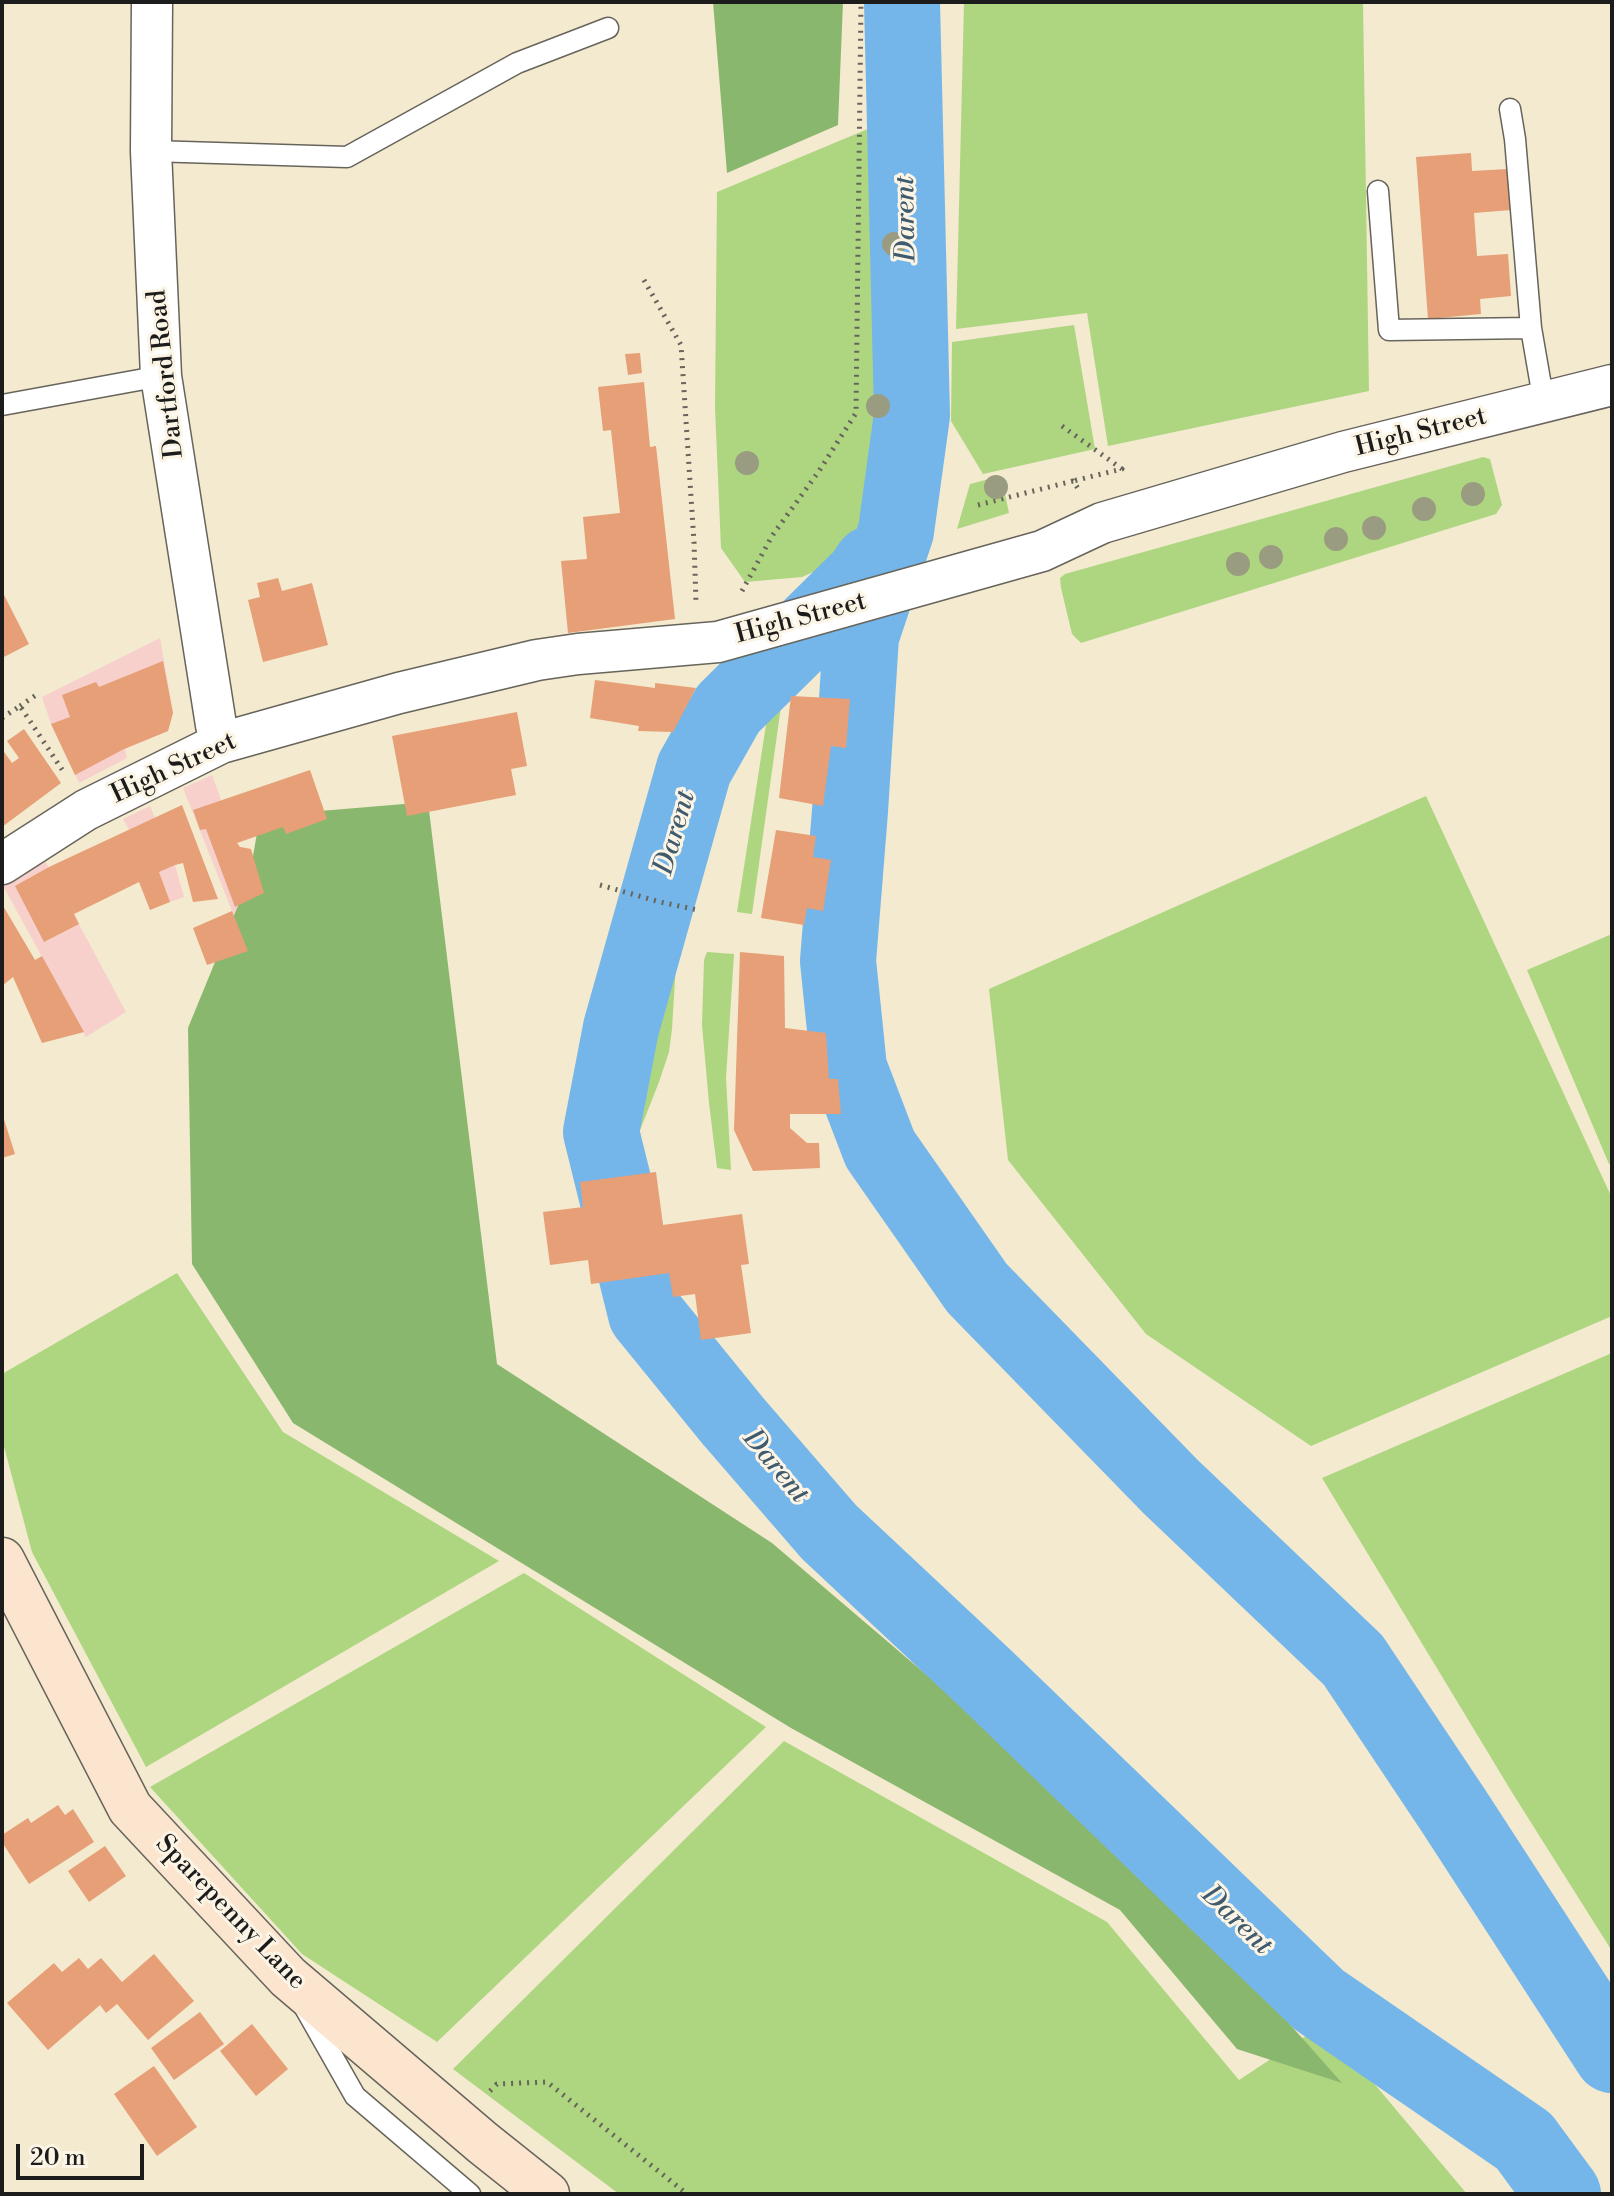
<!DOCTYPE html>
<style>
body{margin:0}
#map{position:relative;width:1614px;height:2196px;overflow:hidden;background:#f3eacf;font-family:"Libre Bodoni",serif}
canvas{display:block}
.frame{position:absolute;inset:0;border:4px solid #1c1c1c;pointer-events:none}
.scale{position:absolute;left:16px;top:2144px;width:128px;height:36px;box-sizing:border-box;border:4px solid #1c1c1c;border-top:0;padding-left:10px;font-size:24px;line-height:28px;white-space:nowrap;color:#1c1c1c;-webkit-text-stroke:6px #fcf5e5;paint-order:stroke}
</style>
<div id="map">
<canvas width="1614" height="2196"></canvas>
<div class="frame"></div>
<div class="scale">20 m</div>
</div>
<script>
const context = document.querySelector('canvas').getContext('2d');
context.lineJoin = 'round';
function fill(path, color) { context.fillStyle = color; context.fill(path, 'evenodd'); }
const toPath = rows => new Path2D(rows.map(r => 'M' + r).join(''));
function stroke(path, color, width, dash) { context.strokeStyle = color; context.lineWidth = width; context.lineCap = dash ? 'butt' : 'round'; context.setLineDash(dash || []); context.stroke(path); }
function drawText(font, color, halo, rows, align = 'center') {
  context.font = font + ' "Libre Bodoni",serif'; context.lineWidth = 6; context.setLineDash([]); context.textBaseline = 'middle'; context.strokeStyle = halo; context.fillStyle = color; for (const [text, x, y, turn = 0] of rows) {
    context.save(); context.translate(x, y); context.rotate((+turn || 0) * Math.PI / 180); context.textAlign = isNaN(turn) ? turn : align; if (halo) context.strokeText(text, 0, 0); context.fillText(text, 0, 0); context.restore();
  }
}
fill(toPath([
 [160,638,173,713,168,731,125,749,127,758,79,783,51,724,42,697],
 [212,775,237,843,240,847,251,849,248,951,183,788],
 [150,806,175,865,184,897,170,902,123,819],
 [44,859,126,1012,86,1037,2,884]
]), '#f7d0cc');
fill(toPath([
 [964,2,1363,2,1369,391,1108,446,1087,313,956,329],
 [875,126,889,397,876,497,869,529,849,556,802,577,745,582,721,548,715,408,717,192],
 [1074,325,1095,449,983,474,951,421,952,342],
 [1483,457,1490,459,1502,505,1496,514,1081,643,1072,634,1061,588,1060,578,1065,574],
 [1001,476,1009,513,957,529,970,484],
 [770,699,782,699,752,914,737,912],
 [717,723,722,728,716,775,703,782,687,835,696,846,684,900,654,893,692,772],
 [1426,796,1612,1198,1612,1316,1311,1446,1146,1334,1008,1160,989,989],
 [650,909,679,914,672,1029,669,1052,659,1082,633,1148,624,1150,637,1095],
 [1612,934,1612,1163,1609,1164,1527,970],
 [707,952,734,954,726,1078,731,1170,717,1168,709,1103,702,1025,704,960],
 [177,1273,283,1432,499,1561,146,1767,32,1552,2,1439,2,1374],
 [1612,1353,1612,1951,1513,1794,1322,1478],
 [524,1573,766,1727,437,2042,302,1954,150,1787],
 [784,1741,1107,1922,1239,2080,1324,2024,1467,2194,619,2194,453,2069]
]), '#aed680');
fill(toPath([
 [713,2,843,2,838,125,727,173],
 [428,802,497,1364,772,1543,1146,1862,1342,2083,1237,2049,1120,1910,791,1728,293,1423,192,1264,188,1028,249,879,260,816]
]), '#8ab76e');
stroke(toPath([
 [902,2,912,415,896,531,861,636,850,811,838,961,849,1068,880,1149,977,1288,1171,1487,1353,1660,1455,1813,1612,2055],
 [871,564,863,576,728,709,694,769,621,1028,601,1132,646,1314,733,1421,829,1532,985,1678,1319,2000,1524,2141,1563,2194]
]), '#75b6ea', 76);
fill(toPath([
 [1471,153,1472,171,1508,169,1511,210,1474,213,1477,256,1508,254,1511,296,1480,299,1481,314,1428,319,1416,157],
 [640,353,642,373,628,375,625,354],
 [644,382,650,447,656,446,675,619,568,633,561,561,587,559,583,517,620,513,611,430,603,431,598,387],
 [278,578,282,591,312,583,328,645,263,662,248,600,260,597,257,583],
 [2,591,29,644,2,658],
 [163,661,173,713,168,731,124,749,75,775,51,724,70,717,62,695,96,682,99,687],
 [595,680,655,688,655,683,696,688,673,732,638,731,639,726,590,718],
 [791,696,850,699,846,748,831,746,823,806,779,798],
 [517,712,527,766,511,769,516,795,407,816,392,736],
 [24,729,61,783,2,827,2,749,12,763,19,758,7,741],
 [310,770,327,819,286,834,283,827,237,843,240,847,251,849,264,893,235,907,206,829,200,830,193,810],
 [182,805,218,899,193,902,183,863,175,865,159,872,170,902,150,910,139,882,74,914,79,924,44,942,15,886,49,867],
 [776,830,816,836,813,857,831,860,823,911,807,908,804,925,761,918],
 [2,904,35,960,42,956,84,1032,42,1043,13,977,2,986],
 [232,911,248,951,207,965,193,928],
 [740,952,784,956,785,1028,826,1033,829,1079,838,1079,841,1114,790,1114,790,1128,807,1143,819,1143,820,1168,753,1171,734,1130],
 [2,1113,15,1154,2,1158],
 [656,1172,663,1225,742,1214,749,1264,741,1265,751,1333,701,1340,695,1294,673,1297,669,1273,591,1284,588,1260,550,1265,543,1212,583,1207,580,1182],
 [58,1805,65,1815,73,1809,94,1842,29,1884,2,1842,2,1835,28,1818,31,1823],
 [105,1846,126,1876,89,1902,68,1871],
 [154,1954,194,2001,148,2040,117,2004,106,2013,100,2005,48,2050,7,2003,54,1963,62,1972,79,1958,88,1969,101,1958,122,1982],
 [200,2012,224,2044,174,2080,151,2048],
 [252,2024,288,2069,256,2096,220,2051],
 [154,2066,197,2127,157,2156,114,2094]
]), '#e69f76');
const lane = toPath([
 [1510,109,1515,139,1531,328],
 [151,151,347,157,517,63,608,28],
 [1378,191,1389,330,1531,328,1544,403],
 [2,405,161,376],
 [305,2008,355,2096,470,2194]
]);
const street = toPath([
 [152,2,151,151,161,376,216,725,221,743],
 [2,864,86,810,221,743,399,693,537,660,578,654,718,642,1042,551,1102,523,1343,452,1612,385]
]);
const secondary = toPath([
 [2,1560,130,1808,288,1977,483,2143,547,2194]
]);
stroke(lane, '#67645b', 23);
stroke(street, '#67645b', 43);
stroke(secondary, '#67645b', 47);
stroke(toPath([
 [644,280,681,345,694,542,696,603],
 [1062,426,1122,469,1073,481],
 [978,505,1073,481,1079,490],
 [742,591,772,536,819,471,856,413,861,2],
 [20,706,36,695],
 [2,718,20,706,65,774],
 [600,885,660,902,698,910],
 [490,2091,497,2084,547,2082,687,2194]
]), '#67645b', 5, [2, 6]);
stroke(lane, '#fff', 20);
stroke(street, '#fff', 40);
stroke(secondary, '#fce5cf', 44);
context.fillStyle = '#999c80';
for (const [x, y] of [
 [894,244],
 [878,406],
 [747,463],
 [996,487],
 [1473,494],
 [1424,509],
 [1374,528],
 [1336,539],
 [1271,557],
 [1238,564]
]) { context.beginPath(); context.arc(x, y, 12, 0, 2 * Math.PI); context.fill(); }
drawText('26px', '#1c1c1c', '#fcf5e5', [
 ["Dartford Road",167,374,-96],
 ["High Street",1421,433,-14],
 ["High Street",801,619,-15],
 ["High Street",174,769,-25],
 ["Sparepenny Lane",230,1913,46]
]);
drawText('italic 28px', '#405a6e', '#fcf5e5', [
 ["Darent",907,219,-91],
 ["Darent",676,833,-74],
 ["Darent",775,1467,50],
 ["Darent",1236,1921,44]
]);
</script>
